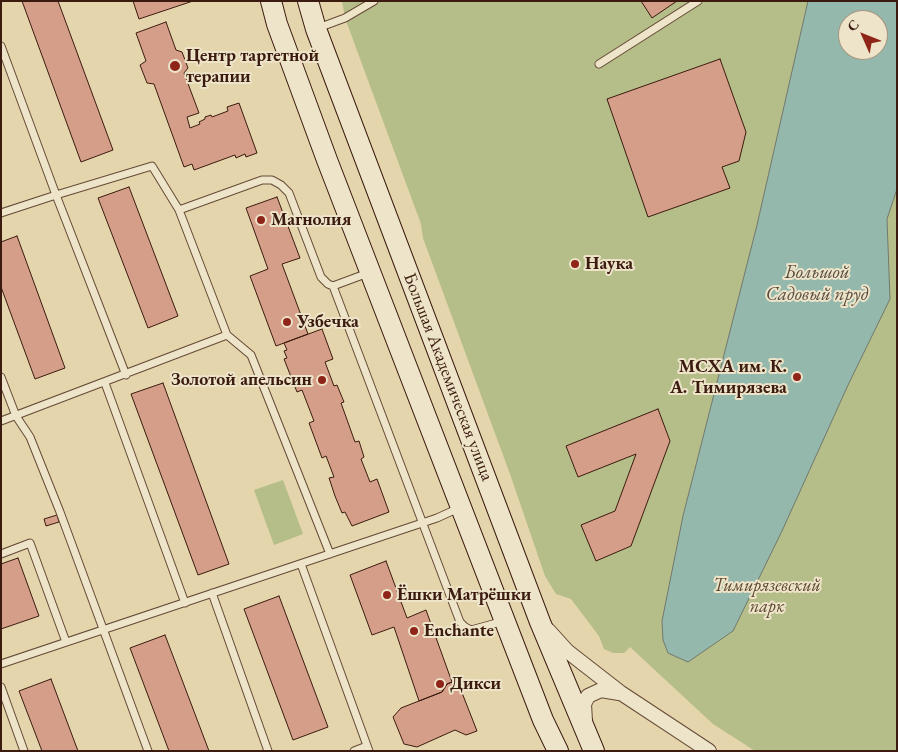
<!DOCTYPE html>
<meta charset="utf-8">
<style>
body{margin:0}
#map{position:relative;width:898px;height:752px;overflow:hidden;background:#e4d5ac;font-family:"EB Garamond",serif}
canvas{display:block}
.frame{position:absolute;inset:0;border:2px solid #3b1b0f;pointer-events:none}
.north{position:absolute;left:838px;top:10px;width:50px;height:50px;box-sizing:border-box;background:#ede4c9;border:1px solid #a6947f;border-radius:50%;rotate:314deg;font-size:14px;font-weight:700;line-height:20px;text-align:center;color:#3b1b0f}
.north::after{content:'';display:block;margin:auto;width:18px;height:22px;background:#8f2418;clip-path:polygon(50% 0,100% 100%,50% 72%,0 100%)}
</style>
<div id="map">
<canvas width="898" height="752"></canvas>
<div class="frame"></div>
<div class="north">С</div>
</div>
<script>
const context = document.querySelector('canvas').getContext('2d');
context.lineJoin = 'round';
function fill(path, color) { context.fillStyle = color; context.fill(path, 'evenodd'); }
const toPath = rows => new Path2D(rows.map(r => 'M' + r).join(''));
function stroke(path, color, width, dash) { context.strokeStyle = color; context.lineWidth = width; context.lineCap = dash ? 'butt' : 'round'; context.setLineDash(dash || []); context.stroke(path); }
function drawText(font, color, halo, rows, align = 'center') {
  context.font = font + ' "EB Garamond",serif'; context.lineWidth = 4; context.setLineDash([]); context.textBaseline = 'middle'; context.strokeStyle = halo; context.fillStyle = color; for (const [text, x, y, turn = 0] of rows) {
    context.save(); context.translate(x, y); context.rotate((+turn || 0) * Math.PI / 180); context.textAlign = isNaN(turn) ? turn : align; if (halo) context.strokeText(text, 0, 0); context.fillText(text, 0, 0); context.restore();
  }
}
fill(toPath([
 [342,1,897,1,897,751,755,751,713,724,630,647,624,653,613,653,604,649,599,636,571,599,556,594,545,576,510,474,423,238,421,224,345,18],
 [848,20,878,20,878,50,848,50],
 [283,480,303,534,274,545,254,490]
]), '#b5bd89');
const water = toPath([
 [808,1,897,1,897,189,887,219,890,299,849,383,782,531,733,631,688,662,668,653,663,640,662,621,683,516,757,225,808,1],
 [848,20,878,20,878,50,848,50,848,20]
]);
fill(water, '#95b8ac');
stroke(water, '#71796d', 1);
const building = toPath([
 [22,1,58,1,113,150,81,162,22,1],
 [133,1,193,1,139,19,133,1],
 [641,1,677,1,652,18,641,1],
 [166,22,176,50,182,52,188,68,184,73,199,113,187,117,190,128,200,124,199,122,205,119,205,117,211,115,212,117,228,111,227,107,239,103,257,153,246,157,245,154,236,158,235,155,194,170,192,164,184,167,154,84,147,83,140,65,146,61,136,33,166,22],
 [720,59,746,132,739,161,722,167,730,188,648,217,607,99,720,59],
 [129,187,178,316,148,328,98,198,129,187],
 [277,197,300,258,282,264,308,334,276,346,250,276,268,269,246,208,277,197],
 [17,236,65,368,35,379,1,287,1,242,17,236],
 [322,329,333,359,325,362,334,386,337,385,344,402,341,403,355,442,359,441,364,457,361,459,370,482,377,479,389,512,352,526,345,512,342,513,335,496,329,478,334,477,326,456,322,458,309,423,314,421,302,390,297,392,284,359,287,358,284,351,287,350,284,343,322,329],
 [163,383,229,564,198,575,131,394,163,383],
 [658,409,670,441,631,546,596,561,581,525,615,511,636,454,578,477,566,446,658,409],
 [57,515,59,522,46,526,44,519,57,515],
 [18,558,39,616,1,629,1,564,18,558],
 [386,561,407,618,426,610,452,682,447,684,442,692,419,701,394,627,372,635,350,575,386,561],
 [279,596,328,727,293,740,244,609,279,596],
 [165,635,209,751,169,751,130,648,165,635],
 [51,679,78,751,42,751,19,691,51,679],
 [457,680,477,731,466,735,455,730,417,747,404,744,393,717,401,708,442,692,447,684,457,680]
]);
fill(building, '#d49e88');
stroke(building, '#3b1b0f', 1);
const lane = toPath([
 [318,28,345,18,374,1],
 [1,46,56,195,126,375],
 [599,64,698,1],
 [1,213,56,195,152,166,179,210,262,180,272,180,281,185,289,193,321,277,328,284,333,286,368,273],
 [333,286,460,622,465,627,471,630,504,621],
 [227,335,251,355,330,554],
 [1,377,16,416,30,437,60,512,148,751],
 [105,383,185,603],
 [1,421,227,335,179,210],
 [1,554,30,543,66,642],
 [301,564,369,751],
 [212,593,268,751],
 [1,664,437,518,459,508],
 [1,687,24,751],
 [354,751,367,746]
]);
const street = toPath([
 [548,630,567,651,621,693,709,751],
 [585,721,584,704,588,696,601,690,619,693]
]);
const secondary = toPath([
 [271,1,277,24,327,160,543,720,558,751],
 [308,1,316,29,540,622,594,751]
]);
stroke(lane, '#654a36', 9);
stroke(street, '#654a36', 16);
stroke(secondary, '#3b1b0f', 22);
stroke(lane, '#ede4c9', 7);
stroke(street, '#ede4c9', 14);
stroke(secondary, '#ede4c9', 20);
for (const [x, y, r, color] of [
 [175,66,6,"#8f2418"],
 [261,220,5,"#8f2418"],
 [575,264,5,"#8f2418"],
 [287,322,5,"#8f2418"],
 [797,377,5,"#8f2418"],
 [322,380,5,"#8f2418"],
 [387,595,5,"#8f2418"],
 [414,631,5,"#8f2418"],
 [440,684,5,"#8f2418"]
]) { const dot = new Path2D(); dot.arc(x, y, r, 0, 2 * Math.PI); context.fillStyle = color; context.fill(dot); stroke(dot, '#ede4c9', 2); }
drawText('bold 18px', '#3b1b0f', '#ede4c9', [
 ["Центр таргетной",186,56],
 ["терапии",186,77],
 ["Магнолия",271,220],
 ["Наука",585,264],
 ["Узбечка",297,322],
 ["МСХА им. К.",787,367,"right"],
 ["А. Тимирязева",787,388,"right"],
 ["Золотой апельсин",312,380,"right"],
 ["Ёшки Матрёшки",397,595],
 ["Enchante",424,631],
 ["Дикси",450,684]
], 'left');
drawText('18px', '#3b1b0f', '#ede4c9', [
 ["Большая Академическая улица",448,377,69]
]);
drawText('italic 18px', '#5a442e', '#ede4c9', [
 ["Тимирязевский",767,586],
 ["парк",767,607]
]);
drawText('italic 19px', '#564a3e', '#ede4c9', [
 ["Большой",817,273],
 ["Садовый пруд",817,295]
]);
</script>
